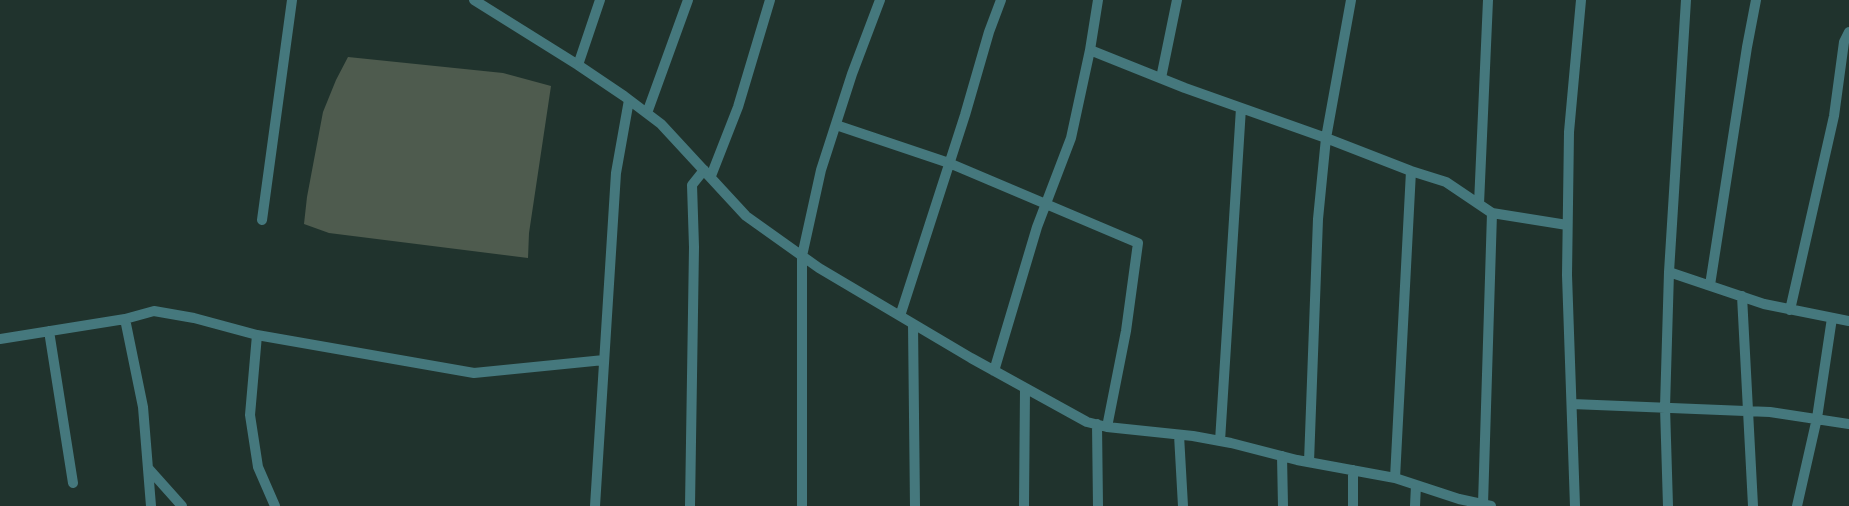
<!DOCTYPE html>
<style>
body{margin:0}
canvas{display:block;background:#20332d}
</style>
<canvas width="1849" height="506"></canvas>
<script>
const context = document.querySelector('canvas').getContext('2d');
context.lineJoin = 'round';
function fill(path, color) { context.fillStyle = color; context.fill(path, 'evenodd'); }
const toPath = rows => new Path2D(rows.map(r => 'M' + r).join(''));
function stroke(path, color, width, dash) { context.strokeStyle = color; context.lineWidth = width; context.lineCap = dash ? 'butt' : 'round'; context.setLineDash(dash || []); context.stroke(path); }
fill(toPath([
 [348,57,503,73,551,86,529,233,528,258,329,233,304,224,307,197,323,112,336,80]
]), '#4e5b4e');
stroke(toPath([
 [474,0,578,65,624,96,661,124,746,216,819,268,971,358,1087,422,1107,427,1193,436,1231,443,1297,460,1395,478,1459,499,1491,506],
 [1090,50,1185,88,1326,138,1411,171,1446,182,1492,213,1567,225],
 [578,65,600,0],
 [1161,78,1177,0],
 [647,113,688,0],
 [836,125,949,163,1138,243,1126,331,1107,427],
 [711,176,738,107,770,0],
 [1479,204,1488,0],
 [262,220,292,0],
 [1669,272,1764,304,1849,321],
 [1710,285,1747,47,1756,0],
 [1742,296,1753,506],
 [1790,310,1834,116,1844,42,1849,32],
 [900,316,965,115,989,32,1001,0],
 [125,319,154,311,194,318,257,335,474,373,604,360],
 [913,324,915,506],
 [49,331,73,483],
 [257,335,250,415,258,467,275,506],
 [0,339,125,319,143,407,151,506],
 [994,371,1037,227,1071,138,1090,50,1098,0],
 [1572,404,1770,412,1849,424],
 [1097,424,1098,506],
 [1179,435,1183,506],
 [1220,441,1241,108],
 [1282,456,1283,506],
 [1309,462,1318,219,1326,138,1351,0],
 [148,468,182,506],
 [1395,478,1411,171],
 [1483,504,1492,213],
 [595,506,616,173,629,100],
 [690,506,694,247,692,185,704,170],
 [802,506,802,256,821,170,852,74,880,0],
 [1024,506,1025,389],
 [1353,506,1353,470],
 [1415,506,1416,485],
 [1575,506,1567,275,1569,132,1581,0],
 [1668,506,1665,407,1669,272,1686,0],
 [1797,506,1817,418,1832,318]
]), '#45787d', 10);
</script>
